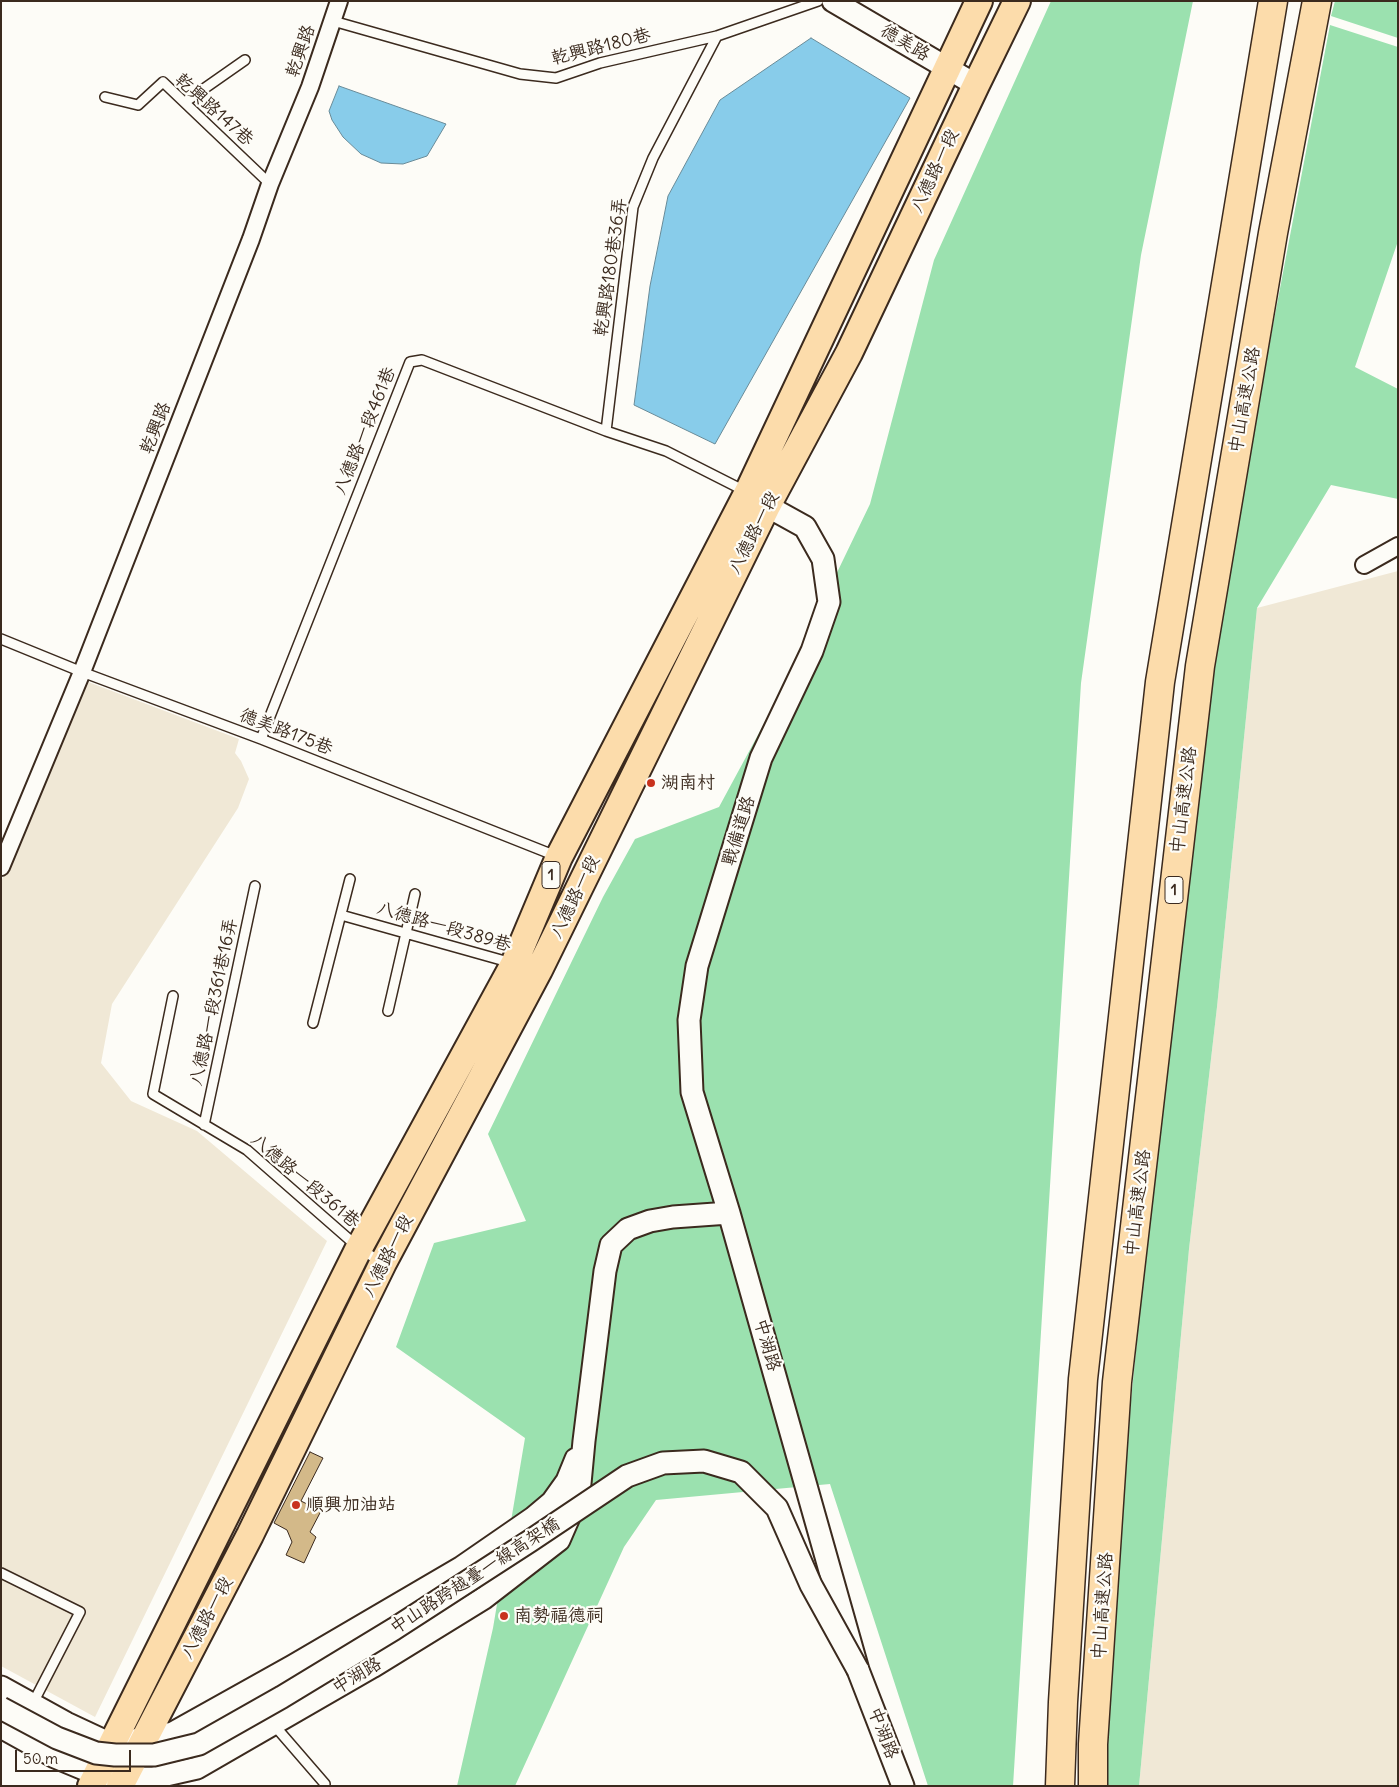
<!DOCTYPE html>
<meta charset="utf-8">
<style>
body{margin:0}
#map{position:relative;width:1399px;height:1787px;overflow:hidden;background:#fdfcf7;font-family:Delius,sans-serif}
canvas{display:block}
.frame{position:absolute;inset:0;border:2px solid #3b2a1e;pointer-events:none}
.scale{position:absolute;left:15px;top:1750px;width:116px;height:22px;box-sizing:border-box;border:2px solid #3b2a1e;border-top:0;padding-left:6px;font-size:15px;line-height:18px;white-space:nowrap;color:#3b2a1e;-webkit-text-stroke:4px #fdfcf7;paint-order:stroke}
</style>
<div id="map">
<canvas width="1399" height="1787"></canvas>
<div class="frame"></div>
<div class="scale">50 m</div>
</div>
<script>
const context = document.querySelector('canvas').getContext('2d');
context.lineJoin = 'round';
function fill(path, color) { context.fillStyle = color; context.fill(path, 'evenodd'); }
const toPath = rows => new Path2D(rows.map(r => 'M' + r).join(''));
function stroke(path, color, width, dash) { context.strokeStyle = color; context.lineWidth = width; context.lineCap = dash ? 'butt' : 'round'; context.setLineDash(dash || []); context.stroke(path); }
function drawText(font, color, halo, rows, align = 'center') {
  context.font = font + ' Delius,"LXGW WenKai TC",sans-serif'; context.lineWidth = 4.5; context.setLineDash([]); context.textBaseline = 'middle'; context.strokeStyle = halo; context.fillStyle = color; for (const [text, x, y, turn = 0] of rows) {
    context.save(); context.translate(x, y); context.rotate((+turn || 0) * Math.PI / 180); context.textAlign = isNaN(turn) ? turn : align; if (halo) context.strokeText(text, 0, 0); context.fillText(text, 0, 0); context.restore();
  }
}
fill(toPath([
 [1398,571,1398,1786,1139,1786,1189,1249,1217,1007,1257,608],
 [83,680,239,739,235,753,241,761,249,779,238,808,112,1004,101,1063,131,1101,197,1131,327,1241,95,1717,1,1666,1,882]
]), '#f0e8d6');
fill(toPath([
 [1051,1,1193,1,1141,255,1081,683,1013,1786,928,1786,830,1484,656,1500,624,1547,515,1786,457,1786,493,1628,525,1438,396,1347,434,1243,526,1221,488,1134,603,897,635,839,719,807,766,720,870,504,934,260],
 [1335,1,1398,1,1398,38,1331,16],
 [1330,25,1398,47,1398,241,1355,367,1398,389,1398,499,1331,485,1257,608,1217,1007,1189,1249,1139,1786,1096,1786,1097,1742,1161,1099,1222,594]
]), '#9be1af');
const water = toPath([
 [811,38,910,98,715,444,634,405,650,286,668,196,720,100,811,38],
 [339,86,446,124,427,156,403,164,381,163,361,154,343,137,332,120,329,111,339,86]
]);
fill(water, '#88ccea');
stroke(water, '#698b98', 1);
const building = toPath([
 [310,1452,323,1458,301,1501,321,1511,310,1532,316,1537,304,1563,286,1555,292,1542,287,1530,274,1523,310,1452]
]);
fill(building, '#d3b989');
stroke(building, '#3b2a1e', 1);
const service = toPath([
 [333,21,520,74,556,78,600,63,717,36,818,1],
 [105,97,138,105,163,82,270,184],
 [185,102,245,60],
 [606,431,633,207,653,158,717,36],
 [1,639,82,672,261,739,556,856],
 [261,739,410,362,422,360,606,431,666,451,745,491],
 [341,915,512,963],
 [173,996,153,1094,247,1150,359,1248,381,1262],
 [388,1011,415,894],
 [313,1023,350,879],
 [204,1125,255,886],
 [1,1573,80,1612,32,1705],
 [274,1725,325,1784]
]);
const minor = toPath([
 [1364,565,1398,546],
 [1,867,82,672,251,239,270,184,310,87,339,1]
]);
const tertiary = toPath([
 [833,1,976,85],
 [754,497,767,506,805,527,823,559,829,602,812,651,761,758,697,966,689,1020,692,1092,729,1213,858,1670,903,1786],
 [1,1687,66,1723,111,1744,173,1733,293,1666,462,1567,533,1518,552,1502,567,1481,576,1459],
 [1,1727,55,1757,96,1774,124,1778,153,1778,197,1768,372,1667,484,1598,559,1540,579,1494,584,1441,605,1271,611,1245,628,1229,650,1221,673,1217,729,1213]
]);
const primary = toPath([
 [91,1786,359,1248,514,964,559,857,748,492,979,1],
 [120,1786,250,1535,383,1263,539,970,767,506,849,353,976,85,1017,1]
]);
const motorway = toPath([
 [1060,1786,1063,1702,1083,1379,1160,682,1273,1],
 [1093,1786,1093,1744,1117,1382,1200,666,1273,233,1317,1]
]);
stroke(service, '#3b2a1e', 12);
stroke(minor, '#3b2a1e', 20);
stroke(tertiary, '#3b2a1e', 25);
stroke(primary, '#3b2a1e', 30);
stroke(motorway, '#3b2a1e', 31);
stroke(service, '#fdfcf7', 9);
stroke(minor, '#fdfcf7', 16);
stroke(tertiary, '#fdfcf7', 21);
stroke(primary, '#fcdcab', 26);
stroke(motorway, '#fcdcab', 28);
const tertiaryBridge = toPath([
 [1,1708,57,1738,96,1753,115,1755,154,1755,199,1744,282,1697,394,1629,530,1541,627,1476,663,1463,704,1461,741,1472,777,1508,811,1585,858,1670]
]);
stroke(tertiaryBridge, '#3b2a1e', 25, []);
stroke(tertiaryBridge, '#fdfcf7', 21);
for (const [x, y, r, color] of [
 [651,783,5,"#c8321e"],
 [296,1505,5,"#c8321e"],
 [504,1616,5,"#c8321e"]
]) { const dot = new Path2D(); dot.arc(x, y, r, 0, 2 * Math.PI); context.fillStyle = color; context.fill(dot); stroke(dot, '#fdfcf7', 2); }
for (const [x, y, w] of [
 [551,875,18],
 [1174,890,18]
]) { const box = new Path2D(); box.roundRect(x - w / 2, y - 13.5, w, 27, 4); context.fillStyle = '#fdfcf7'; context.fill(box); stroke(box, '#3b2a1e', 1); }
drawText('bold 16px', '#3b2a1e', null, [
 ["1",551,875],
 ["1",1174,890]
]);
drawText('18px', '#3b2a1e', '#fdfcf7', [
 ["德美路",905,43,31],
 ["乾興路180巷",601,47,-14],
 ["乾興路",301,51,-71],
 ["乾興路147巷",214,110,42],
 ["八德路一段",935,171,-65],
 ["乾興路180巷36弄",611,267,-82],
 ["中山高速公路",1245,400,-80],
 ["乾興路",156,428,-69],
 ["八德路一段461巷",365,431,-68],
 ["八德路一段",754,533,-63],
 ["德美路175巷",286,732,21],
 ["中山高速公路",1184,800,-83],
 ["戰備道路",739,831,-73],
 ["八德路一段",575,897,-64],
 ["八德路一段389巷",444,927,16],
 ["八德路一段361巷16弄",214,1002,-78],
 ["八德路一段361巷",305,1181,40],
 ["中山高速公路",1138,1203,-83],
 ["八德路一段",388,1256,-63],
 ["中湖路",767,1345,74],
 ["中山路跨越臺一線高架橋",475,1576,-33],
 ["中山高速公路",1103,1606,-86],
 ["八德路一段",207,1618,-62],
 ["中湖路",357,1676,-31],
 ["中湖路",883,1733,69]
]);
drawText('18px', '#3b2a1e', '#fdfcf7', [
 ["湖南村",661,783],
 ["順興加油站",306,1505],
 ["南勢福德祠",514,1616]
], 'left');
</script>
